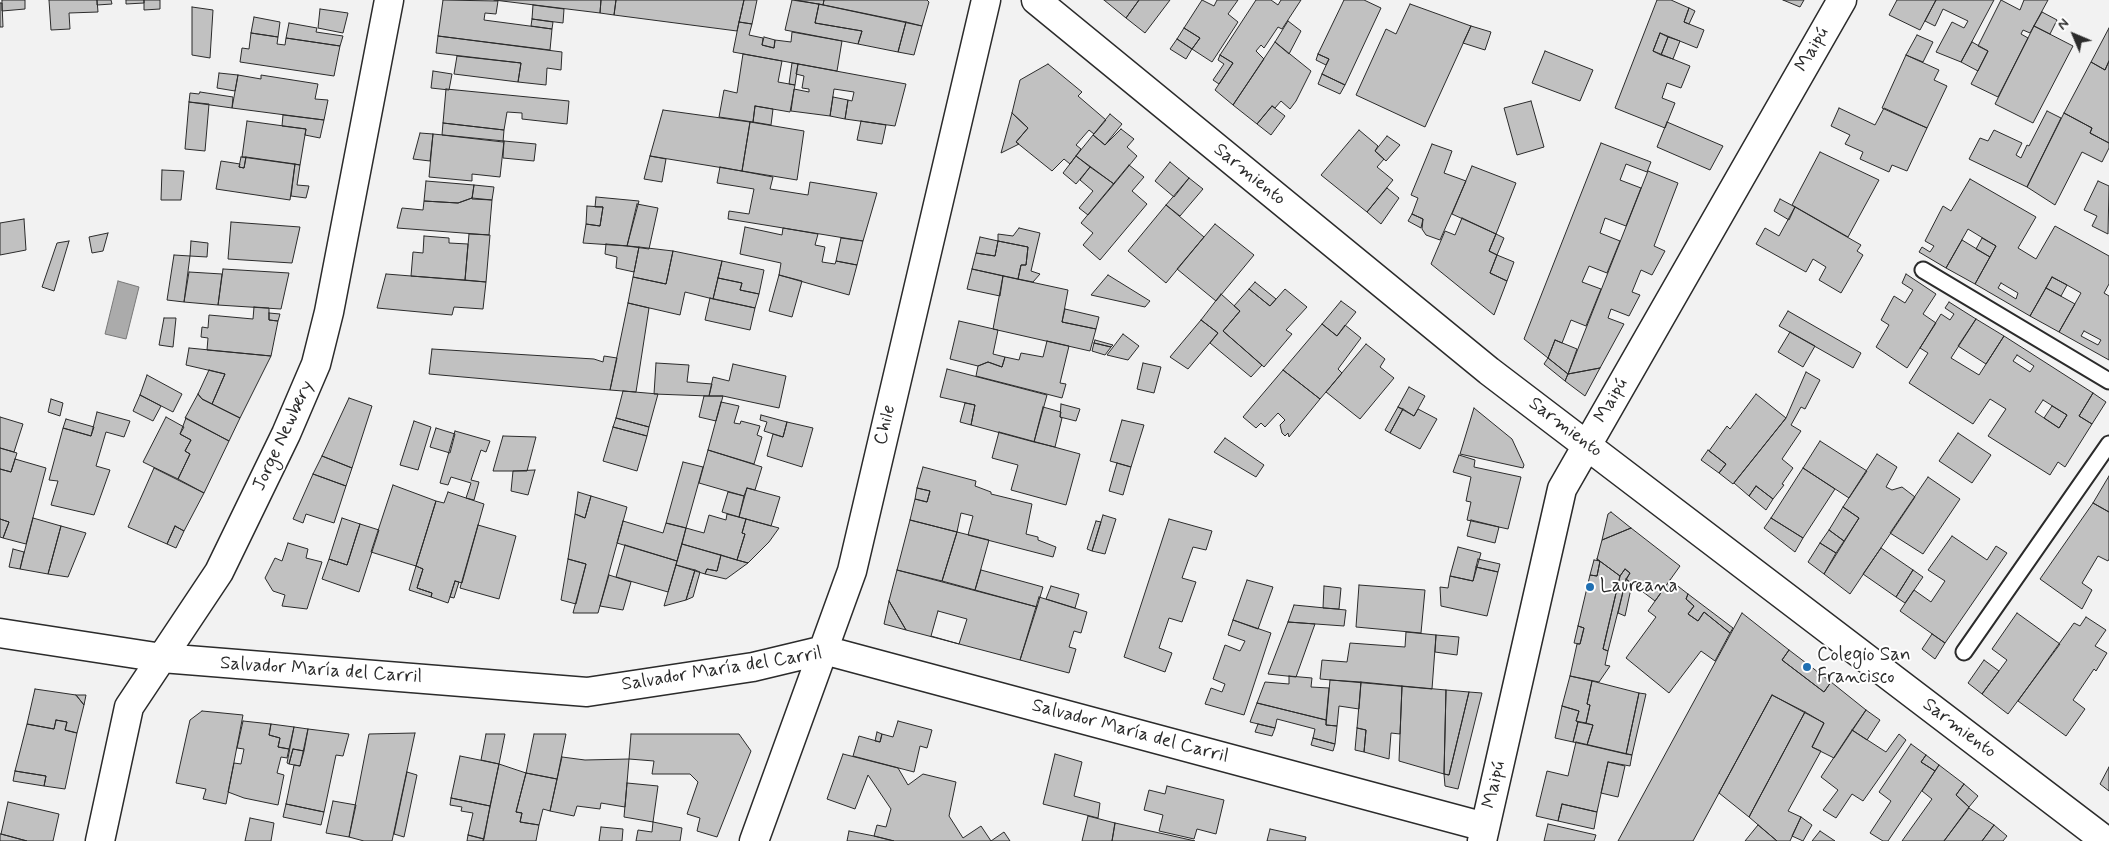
<!DOCTYPE html>
<meta charset="utf-8">
<style>
body{margin:0}
#map{position:relative;width:2109px;height:841px;overflow:hidden;background:#f2f2f2;font-family:Mynerve,sans-serif}
canvas{display:block}
.north{position:absolute;left:2049px;top:10px;width:50px;height:50px;-webkit-text-stroke:4px #fff;paint-order:stroke;rotate:315deg;font-size:14px;font-weight:700;line-height:20px;text-align:center;color:#2b2b2b}
.north::after{content:'';display:block;margin:auto;width:18px;height:22px;background:#2b2b2b;clip-path:polygon(50% 0,100% 100%,50% 72%,0 100%)}
</style>
<div id="map">
<canvas width="2109" height="841"></canvas>
<div class="north">N</div>
</div>
<script>
const context = document.querySelector('canvas').getContext('2d');
context.lineJoin = 'round';
function fill(path, color) { context.fillStyle = color; context.fill(path, 'evenodd'); }
const toPath = rows => new Path2D(rows.map(r => 'M' + r).join(''));
function stroke(path, color, width, dash) { context.strokeStyle = color; context.lineWidth = width; context.lineCap = dash ? 'butt' : 'round'; context.setLineDash(dash || []); context.stroke(path); }
function drawText(font, color, halo, rows, align = 'center') {
  context.font = font + ' Mynerve,sans-serif'; context.lineWidth = 4; context.setLineDash([]); context.textBaseline = 'middle'; context.strokeStyle = halo; context.fillStyle = color; for (const [text, x, y, turn = 0] of rows) {
    context.save(); context.translate(x, y); context.rotate((+turn || 0) * Math.PI / 180); context.textAlign = isNaN(turn) ? turn : align; if (halo) context.strokeText(text, 0, 0); context.fillText(text, 0, 0); context.restore();
  }
}
const water = toPath([
 [118,281,139,287,126,339,105,334,118,281]
]);
fill(water, '#ababab');
stroke(water, '#787878', 1);
const building = toPath([
 [2,0,25,0,25,9,2,11,2,0],
 [49,0,97,0,98,12,69,13,70,29,51,30,49,0],
 [97,0,111,0,112,4,97,5,97,0],
 [126,0,144,0,144,3,126,4,126,0],
 [144,0,160,0,160,9,144,10,144,0],
 [443,0,498,1,496,14,485,13,484,20,552,29,550,50,438,36,443,0],
 [494,0,601,0,600,13,494,0],
 [601,0,616,0,614,15,600,13,601,0],
 [616,0,744,0,737,31,614,15,616,0],
 [744,0,757,0,752,24,739,22,744,0],
 [792,0,819,4,815,23,862,31,858,44,785,30,792,0],
 [796,0,824,0,823,5,796,0],
 [824,0,927,0,929,2,922,26,823,5,824,0],
 [1104,0,1139,0,1126,18,1104,0],
 [1139,0,1170,0,1145,33,1126,18,1139,0],
 [1202,0,1214,6,1217,0,1238,0,1228,14,1238,22,1212,62,1192,49,1200,38,1184,28,1202,0],
 [1256,0,1271,0,1278,5,1281,0,1301,0,1282,29,1278,27,1264,48,1261,45,1256,51,1264,59,1233,105,1215,90,1233,63,1220,55,1256,0],
 [1344,0,1364,0,1381,8,1345,85,1322,74,1329,59,1318,54,1344,0],
 [1657,0,1671,0,1689,8,1684,22,1704,30,1697,48,1660,33,1653,51,1690,66,1681,88,1667,83,1662,98,1675,103,1665,128,1615,108,1657,0],
 [1783,0,1804,0,1800,7,1783,0],
 [1897,0,1936,0,1920,30,1889,15,1897,0],
 [1936,0,1994,0,1961,62,1936,52,1952,22,1964,28,1968,21,1943,9,1935,26,1925,21,1936,0],
 [2001,0,2020,10,2024,0,2048,0,2030,33,2023,30,2021,34,2028,38,1998,97,1971,84,1988,51,1978,46,2001,0],
 [0,3,2,3,3,27,0,27,0,3],
 [819,4,906,22,898,52,858,44,862,31,815,23,819,4],
 [1410,4,1471,26,1425,127,1356,95,1386,29,1396,34,1410,4],
 [533,5,564,9,563,23,532,19,533,5],
 [192,7,213,10,210,58,192,55,192,7],
 [1689,8,1695,11,1689,24,1684,22,1689,8],
 [320,9,348,13,343,33,318,28,320,9],
 [2042,12,2057,20,2050,34,2034,26,2042,12],
 [254,17,280,22,278,37,251,33,254,17],
 [532,19,553,22,552,29,531,26,532,19],
 [1288,21,1301,31,1289,54,1275,42,1288,21],
 [739,22,752,24,749,35,763,38,762,45,774,48,775,40,791,42,792,32,842,41,837,71,733,52,739,22],
 [906,22,922,26,914,55,898,52,906,22],
 [289,23,317,28,316,32,343,36,340,46,286,38,289,23],
 [1471,26,1491,32,1485,50,1463,43,1471,26],
 [2034,26,2073,46,2033,123,1995,104,2034,26],
 [1184,28,1200,38,1192,49,1177,39,1184,28],
 [2109,28,2109,61,2105,70,2091,62,2109,28],
 [251,33,278,37,277,44,285,45,286,38,340,46,334,76,240,62,242,48,249,49,251,33],
 [1660,33,1668,37,1661,55,1653,51,1660,33],
 [1917,35,1933,42,1923,62,1906,55,1917,35],
 [438,36,562,52,561,70,547,68,546,85,518,82,521,63,436,53,438,36],
 [764,37,775,40,774,48,762,45,764,37],
 [1668,37,1680,41,1673,59,1661,55,1668,37],
 [1177,39,1192,49,1186,59,1170,49,1177,39],
 [1275,42,1311,71,1296,101,1290,109,1281,101,1275,108,1272,106,1257,124,1233,105,1275,42],
 [1972,42,1988,51,1978,71,1961,62,1972,42],
 [1545,51,1593,70,1580,101,1532,83,1545,51],
 [743,54,782,61,778,82,795,85,790,112,755,106,753,122,719,117,724,90,737,93,743,54],
 [1318,54,1329,59,1326,65,1316,60,1318,54],
 [1220,55,1233,63,1219,84,1213,80,1224,64,1218,60,1220,55],
 [1906,55,1939,70,1934,80,1947,86,1927,128,1882,108,1906,55],
 [457,56,521,63,518,82,454,74,457,56],
 [2109,61,2109,143,2090,133,2092,128,2064,113,2091,62,2105,70,2109,61],
 [792,63,798,64,795,85,789,84,792,63],
 [798,64,906,84,895,126,845,119,848,100,852,101,854,92,834,89,830,116,791,111,794,89,809,92,809,89,802,88,804,76,796,74,798,64],
 [1048,64,1082,92,1078,96,1106,120,1094,134,1089,130,1076,145,1081,149,1070,164,1064,159,1052,171,1016,142,1028,128,1012,113,1020,80,1048,64],
 [433,71,452,74,449,90,431,88,433,71],
 [219,73,238,75,235,91,217,88,219,73],
 [1322,74,1345,85,1340,94,1318,84,1322,74],
 [238,75,261,79,261,75,318,84,315,99,328,100,324,120,232,108,238,75],
 [446,89,569,101,567,124,522,119,522,113,507,112,504,130,443,123,446,89],
 [200,92,233,97,232,108,189,102,190,93,199,94,200,92],
 [833,97,848,100,845,119,830,116,833,97],
 [1531,101,1544,147,1517,155,1504,108,1531,101],
 [189,102,209,104,205,151,185,149,189,102],
 [755,106,773,109,771,125,753,122,755,106],
 [1272,106,1285,116,1271,135,1257,124,1272,106],
 [1839,108,1875,125,1884,108,1927,128,1907,171,1892,165,1889,172,1860,159,1863,152,1845,144,1850,135,1831,126,1839,108],
 [663,110,750,122,742,171,650,156,663,110],
 [2047,111,2061,118,2027,187,1969,159,1980,138,1988,141,1994,130,2022,143,2016,155,2021,158,2027,145,2029,146,2047,111],
 [1012,113,1028,128,1016,142,1019,144,1001,153,1012,113],
 [2064,113,2092,128,2090,133,2109,143,2109,148,2102,162,2082,152,2055,205,2027,187,2064,113],
 [1110,114,1122,124,1105,145,1093,135,1110,114],
 [283,115,324,120,320,138,305,135,306,129,282,126,283,115],
 [247,121,306,129,300,165,242,157,247,121],
 [861,121,886,125,882,144,857,140,861,121],
 [750,122,804,131,797,180,742,171,750,122],
 [1667,122,1723,146,1710,170,1657,147,1667,122],
 [443,123,504,130,503,142,442,135,443,123],
 [1121,129,1134,139,1127,147,1137,156,1114,184,1076,156,1093,135,1105,145,1121,129],
 [1359,130,1378,146,1375,151,1384,159,1377,167,1393,180,1367,212,1321,175,1359,130],
 [420,133,433,134,430,161,413,159,420,133],
 [433,134,504,141,500,177,472,174,472,181,429,177,433,134],
 [1387,136,1400,145,1386,161,1375,151,1387,136],
 [504,141,536,144,534,161,503,158,504,141],
 [1601,143,1651,162,1647,172,1626,164,1620,180,1641,188,1626,226,1605,218,1600,233,1620,241,1607,273,1589,266,1582,282,1601,289,1586,326,1571,320,1562,343,1555,340,1548,358,1524,339,1601,143],
 [1432,144,1452,151,1444,173,1466,181,1440,240,1426,235,1422,229,1423,219,1412,214,1418,198,1411,195,1432,144],
 [1820,152,1879,180,1848,237,1792,205,1820,152],
 [650,156,666,159,662,182,644,179,650,156],
 [1076,156,1090,167,1076,184,1063,173,1076,156],
 [241,157,246,157,244,168,239,167,241,157],
 [246,157,295,164,290,200,216,189,221,161,240,164,239,167,244,168,246,157],
 [1170,162,1189,178,1174,197,1155,181,1170,162],
 [295,164,300,165,297,185,309,186,306,198,291,196,295,164],
 [1129,165,1144,177,1132,191,1147,204,1100,260,1083,245,1093,233,1081,223,1129,165],
 [1472,166,1516,183,1496,234,1452,214,1472,166],
 [720,167,773,177,770,189,808,195,810,182,877,193,863,241,728,219,729,211,749,214,754,189,717,183,720,167],
 [1090,167,1114,184,1088,215,1079,208,1093,191,1080,180,1090,167],
 [162,170,184,171,181,200,161,200,162,170],
 [1648,171,1678,183,1654,246,1665,251,1652,275,1641,270,1632,292,1640,295,1629,316,1611,309,1608,318,1624,324,1600,368,1568,374,1648,171],
 [1189,178,1203,189,1180,216,1166,205,1189,178],
 [1970,179,2036,217,2018,248,2036,259,2055,226,2109,256,2109,284,2104,293,2109,296,2109,360,2059,332,2081,293,2067,285,2052,277,2030,316,1975,284,1996,246,1968,229,1946,268,1919,252,1922,247,1930,252,1934,246,1925,241,1943,206,1951,211,1970,179],
 [2001,283,2018,293,2016,299,1998,288,2001,283],
 [2084,331,2101,340,2098,345,2081,336,2084,331],
 [426,181,474,185,472,198,458,203,424,201,426,181],
 [2098,181,2109,186,2108,234,2092,226,2097,216,2084,210,2098,181],
 [474,185,494,187,492,200,472,199,474,185],
 [1387,188,1399,198,1381,224,1367,212,1387,188],
 [596,197,639,201,627,246,583,243,586,224,600,226,603,207,595,207,596,197],
 [472,198,492,200,489,235,397,228,402,208,423,210,424,201,458,203,472,198],
 [1780,199,1795,207,1789,220,1774,211,1780,199],
 [637,204,658,208,649,249,627,246,637,204],
 [1166,205,1204,237,1166,283,1128,251,1166,205],
 [587,206,603,207,600,226,586,224,587,206],
 [1795,207,1861,245,1857,251,1863,255,1841,293,1819,280,1826,267,1813,259,1806,272,1756,244,1765,228,1779,236,1795,207],
 [1412,214,1423,219,1421,228,1408,221,1412,214],
 [1462,218,1496,234,1489,251,1497,255,1490,273,1507,281,1494,315,1431,264,1445,231,1455,235,1462,218],
 [24,219,26,250,0,255,0,223,24,219],
 [231,222,300,227,292,263,228,259,231,222],
 [1215,224,1254,255,1216,301,1177,269,1215,224],
 [745,227,782,235,783,228,818,234,815,245,825,247,822,262,835,264,836,261,857,265,849,295,779,275,781,263,740,254,745,227],
 [1019,228,1040,233,1031,271,1040,274,1033,282,1018,279,1021,265,1026,265,1028,247,998,241,998,234,1013,236,1019,228],
 [108,233,103,251,92,253,89,237,108,233],
 [469,234,490,235,486,282,465,280,469,234],
 [1496,234,1504,238,1497,255,1489,251,1496,234],
 [424,236,449,238,449,243,468,244,465,280,411,276,413,252,423,253,424,236],
 [980,237,998,241,995,256,976,253,980,237],
 [841,238,863,241,857,265,836,261,841,238],
 [1982,238,1996,246,1990,257,1976,249,1982,238],
 [1962,240,1990,257,1975,284,1946,268,1962,240],
 [69,241,54,291,42,287,57,243,69,241],
 [191,241,208,243,207,257,190,256,191,241],
 [998,241,1028,247,1026,265,1021,265,1018,279,972,269,976,253,995,256,998,241],
 [606,244,639,247,634,272,616,268,617,257,605,254,606,244],
 [639,247,673,251,666,284,633,277,639,247],
 [673,251,722,261,713,299,685,292,680,315,628,303,633,277,666,284,673,251],
 [174,255,190,256,184,302,167,300,174,255],
 [1497,255,1514,262,1507,281,1490,273,1497,255],
 [722,261,764,270,759,294,740,290,742,283,718,278,722,261],
 [223,269,289,273,281,309,218,305,223,269],
 [972,269,1003,276,1000,296,967,289,972,269],
 [189,272,222,274,218,305,184,302,189,272],
 [386,274,486,282,483,309,454,307,452,315,377,308,386,274],
 [1906,274,1936,294,1923,314,1936,323,1907,368,1876,347,1889,325,1881,320,1894,296,1905,303,1913,290,1902,283,1906,274],
 [779,275,802,281,792,317,769,311,779,275],
 [1108,275,1150,301,1145,307,1091,295,1108,275],
 [1003,276,1068,290,1062,322,1096,329,1090,351,993,329,1003,276],
 [2052,277,2067,285,2061,296,2046,288,2052,277],
 [718,278,742,283,740,290,759,294,755,308,713,299,718,278],
 [1255,282,1276,299,1270,306,1249,289,1255,282],
 [2046,288,2075,304,2059,332,2030,316,2046,288],
 [1249,289,1270,306,1285,289,1307,307,1286,330,1292,334,1264,367,1223,331,1240,311,1234,306,1249,289],
 [1221,294,1240,311,1223,331,1262,365,1251,377,1210,343,1218,333,1201,320,1221,294],
 [710,298,755,308,750,330,705,320,710,298],
 [1341,301,1356,312,1337,336,1322,324,1341,301],
 [1949,302,1976,319,1951,358,1979,375,2004,336,2093,393,2079,416,2092,424,2065,467,2058,462,2050,475,1988,436,2006,409,1990,399,1973,424,1909,383,1928,353,1920,348,1941,314,1950,320,1954,314,1945,308,1949,302],
 [2017,355,2034,366,2030,372,2013,361,2017,355],
 [2043,400,2067,415,2059,428,2035,412,2043,400],
 [628,303,649,308,636,392,610,390,628,303],
 [254,307,269,308,269,320,278,321,271,356,207,350,208,338,201,337,202,327,208,328,209,315,253,319,254,307],
 [1065,309,1099,317,1096,329,1062,322,1065,309],
 [1788,311,1861,353,1853,368,1779,326,1788,311],
 [269,313,280,314,278,321,269,320,269,313],
 [164,318,176,318,173,347,159,345,164,318],
 [1976,319,2004,336,1986,364,1958,346,1976,319],
 [1201,320,1218,333,1188,369,1170,357,1201,320],
 [959,321,998,330,993,354,1005,357,1002,367,988,362,978,366,950,359,959,321],
 [1322,324,1337,336,1345,325,1361,338,1338,369,1342,373,1320,399,1283,370,1322,324],
 [1790,332,1815,346,1803,367,1778,352,1790,332],
 [1123,334,1139,346,1128,360,1107,355,1123,334],
 [1095,340,1113,345,1111,347,1094,343,1095,340],
 [1555,340,1577,349,1568,374,1548,358,1555,340],
 [1047,341,1069,346,1060,383,1066,384,1062,398,976,376,978,366,988,362,1002,367,1005,357,1019,360,1021,353,1043,357,1047,341],
 [1094,343,1111,347,1105,355,1092,351,1094,343],
 [1366,344,1385,359,1380,367,1394,378,1360,419,1326,392,1366,344],
 [189,348,271,356,240,418,212,404,225,374,186,365,189,348],
 [432,349,594,359,603,362,604,356,617,358,610,390,429,374,432,349],
 [1548,358,1568,374,1565,381,1544,364,1548,358],
 [656,363,689,365,687,382,712,384,709,396,654,394,656,363],
 [1143,363,1161,367,1154,393,1137,389,1143,363],
 [733,364,786,376,779,408,723,396,709,396,713,377,729,381,733,364],
 [1600,368,1585,396,1565,381,1568,374,1600,368],
 [947,369,1047,395,1034,442,971,425,975,405,940,397,947,369],
 [209,370,225,374,212,404,202,399,198,394,209,370],
 [1283,370,1320,399,1289,437,1288,433,1285,436,1282,433,1280,425,1285,420,1278,413,1265,427,1261,423,1256,428,1243,417,1283,370],
 [1806,372,1820,380,1805,409,1801,407,1791,425,1801,431,1782,459,1793,468,1782,484,1784,485,1773,499,1756,486,1749,496,1734,483,1786,418,1806,372],
 [147,375,182,394,173,412,140,395,147,375],
 [1409,387,1425,396,1414,416,1398,407,1409,387],
 [623,391,658,394,649,427,616,418,623,391],
 [2093,393,2106,402,2092,424,2079,416,2093,393],
 [198,394,202,399,240,418,229,441,185,418,198,394],
 [1756,394,1786,418,1733,484,1719,473,1726,464,1709,451,1727,426,1730,429,1756,394],
 [140,395,161,406,153,421,133,411,140,395],
 [704,396,723,396,716,421,699,417,704,396],
 [349,398,372,406,352,468,322,456,349,398],
 [51,399,63,403,60,416,48,412,51,399],
 [721,402,739,406,734,423,740,424,741,421,760,426,757,435,762,437,754,464,708,450,721,402],
 [965,403,975,405,971,425,960,422,965,403],
 [1061,404,1080,409,1076,421,1060,417,1061,404],
 [2052,406,2067,415,2059,428,2044,418,2052,406],
 [1043,407,1061,412,1060,417,1062,418,1055,447,1034,442,1043,407],
 [1398,407,1403,409,1390,433,1385,430,1398,407],
 [1474,408,1512,439,1524,465,1523,468,1460,454,1474,408],
 [1403,409,1414,416,1418,409,1437,419,1420,449,1390,433,1403,409],
 [97,412,130,421,124,437,106,432,96,466,110,470,94,515,51,505,58,481,49,480,63,428,91,436,97,412],
 [761,415,787,422,783,437,764,431,767,422,760,420,761,415],
 [0,417,23,424,14,452,0,448,0,417],
 [166,417,184,427,180,434,191,440,185,451,190,454,178,479,143,462,166,417],
 [186,418,229,441,204,493,178,479,190,454,185,451,191,440,180,434,186,418],
 [616,418,649,427,647,436,613,427,616,418],
 [66,419,94,427,91,436,63,428,66,419],
 [1122,420,1144,425,1131,467,1110,461,1122,420],
 [414,421,431,427,418,470,400,465,414,421],
 [787,422,813,428,802,467,767,456,773,434,783,437,787,422],
 [613,427,647,436,637,471,603,461,613,427],
 [436,428,455,434,450,453,430,447,436,428],
 [455,431,490,441,486,452,481,450,471,480,479,482,474,500,466,498,471,483,451,477,448,485,440,483,455,431],
 [999,432,1080,454,1066,505,1011,490,1018,465,992,458,999,432],
 [1958,433,1991,455,1972,483,1939,461,1958,433],
 [503,436,536,437,527,471,493,471,503,436],
 [1225,438,1264,465,1256,477,1214,452,1225,438],
 [1820,441,1867,471,1849,498,1803,468,1820,441],
 [0,448,17,453,11,472,0,469,0,448],
 [708,450,762,467,755,490,747,488,744,496,699,483,708,450],
 [1708,450,1726,464,1719,473,1701,460,1708,450],
 [1877,454,1897,467,1886,487,1892,490,1902,487,1915,497,1850,594,1824,574,1859,518,1843,507,1877,454],
 [1459,455,1475,460,1474,467,1521,477,1508,529,1467,520,1471,502,1466,501,1471,477,1453,472,1459,455],
 [322,456,352,468,346,486,313,474,322,456],
 [15,459,46,468,26,544,3,538,9,522,0,519,0,469,11,472,15,459],
 [683,462,703,467,686,528,666,523,683,462],
 [1117,463,1131,467,1123,495,1109,491,1117,463],
 [923,467,976,481,975,486,991,492,991,494,1032,504,1026,534,1038,537,1038,540,1056,547,1053,557,968,535,973,516,961,513,957,532,910,520,915,499,927,502,930,491,917,488,923,467],
 [154,468,204,493,184,531,175,526,167,544,128,527,154,468],
 [1803,468,1835,489,1803,538,1771,518,1803,468],
 [535,470,528,495,511,491,513,471,535,470],
 [313,474,346,486,334,523,306,514,303,523,293,519,313,474],
 [2109,476,2109,512,2093,503,2109,476],
 [1928,477,1960,499,1923,554,1890,533,1928,477],
 [393,485,436,501,416,566,371,552,393,485],
 [1756,486,1773,499,1766,510,1749,496,1756,486],
 [747,488,780,497,771,526,739,517,747,488],
 [917,488,930,491,927,502,915,499,917,488],
 [448,492,484,504,462,583,455,581,448,603,431,597,432,593,417,588,423,569,416,566,436,501,444,503,448,492],
 [578,492,591,496,585,518,575,514,578,492],
 [728,492,744,496,739,517,722,512,728,492],
 [591,496,627,507,598,613,573,613,586,564,568,559,575,514,585,518,591,496],
 [2093,503,2109,512,2109,559,2108,561,2098,556,2082,583,2092,590,2082,609,2040,579,2093,503],
 [1843,507,1859,518,1844,541,1829,530,1843,507],
 [1611,512,1631,528,1602,540,1608,514,1611,512],
 [727,514,746,519,742,533,745,534,737,560,682,544,686,528,704,533,709,515,726,520,727,514],
 [1103,515,1116,519,1105,554,1092,551,1103,515],
 [33,518,61,526,48,574,20,569,33,518],
 [342,518,360,524,347,565,329,559,342,518],
 [1771,518,1803,538,1795,552,1764,528,1771,518],
 [0,519,9,522,3,538,0,537,0,519],
 [746,519,779,528,769,542,748,563,737,560,745,534,742,533,746,519],
 [1169,519,1212,531,1206,550,1193,547,1182,578,1196,582,1182,622,1169,618,1159,648,1172,653,1165,672,1124,657,1169,519],
 [910,520,957,532,942,581,897,570,910,520],
 [1471,520,1499,527,1495,543,1467,536,1471,520],
 [623,521,663,533,666,523,686,528,677,561,617,543,623,521],
 [1096,521,1101,522,1092,551,1087,549,1096,521],
 [360,524,379,530,359,592,322,579,329,559,347,565,360,524],
 [478,525,516,536,499,599,460,588,478,525],
 [61,526,86,533,68,577,48,574,61,526],
 [175,526,184,531,176,548,167,544,175,526],
 [1631,528,1680,566,1655,601,1626,579,1630,573,1625,569,1620,576,1597,559,1602,540,1631,528],
 [1829,530,1844,541,1836,553,1820,543,1829,530],
 [957,532,989,540,975,590,942,581,957,532],
 [1952,536,1987,560,1996,546,2007,553,1945,643,1900,611,1914,590,1931,602,1945,581,1928,570,1952,536],
 [288,543,308,549,306,558,322,562,307,609,282,606,285,595,273,591,265,578,275,558,282,561,288,543],
 [1820,543,1836,553,1824,574,1808,562,1820,543],
 [682,544,721,555,717,571,707,569,705,574,676,565,682,544],
 [625,545,677,561,668,592,616,577,625,545],
 [1458,547,1481,553,1473,581,1450,576,1458,547],
 [1881,548,1913,570,1896,597,1863,574,1881,548],
 [13,549,24,552,20,569,9,567,13,549],
 [721,555,737,560,748,563,726,579,705,574,707,569,717,571,721,555],
 [568,559,586,564,576,604,561,600,568,559],
 [1478,559,1500,564,1498,572,1476,567,1478,559],
 [1597,559,1620,576,1603,649,1608,651,1605,665,1610,666,1599,682,1570,676,1577,644,1580,644,1584,628,1578,626,1590,575,1597,576,1600,561,1597,560,1597,559],
 [1594,560,1600,561,1597,576,1590,575,1594,560],
 [676,565,695,570,686,600,664,606,676,565],
 [416,566,423,569,417,588,432,593,431,597,409,590,416,566],
 [1476,567,1498,572,1487,616,1441,606,1440,587,1448,588,1450,576,1473,581,1476,567],
 [1625,569,1630,573,1626,580,1608,651,1603,649,1620,576,1625,569],
 [695,570,700,572,693,597,686,600,695,570],
 [897,570,1037,607,1020,660,906,630,889,601,897,570],
 [981,570,1043,587,1037,607,975,590,981,570],
 [1913,570,1923,577,1905,603,1896,597,1913,570],
 [609,575,631,582,623,610,600,606,609,575],
 [1626,579,1632,584,1625,616,1618,613,1626,579],
 [1247,580,1273,587,1258,629,1233,620,1247,580],
 [1670,580,1688,594,1686,599,1694,606,1688,614,1698,621,1704,612,1730,633,1715,661,1701,651,1669,693,1626,658,1656,617,1648,611,1670,580],
 [455,581,459,582,454,598,450,597,455,581],
 [1359,585,1425,590,1421,633,1356,627,1359,585],
 [1051,586,1079,594,1075,608,1046,599,1051,586],
 [1324,586,1341,588,1339,609,1323,608,1324,586],
 [1688,594,1733,628,1730,633,1704,612,1698,621,1688,614,1694,606,1686,599,1688,594],
 [1039,597,1087,612,1081,633,1074,631,1069,647,1076,649,1069,673,1020,660,1039,597],
 [889,601,906,630,884,624,889,601],
 [1294,605,1346,610,1344,626,1288,622,1294,605],
 [938,611,967,619,959,644,931,636,938,611],
 [1742,613,1789,650,1782,660,1824,692,1831,682,1866,710,1834,758,1812,747,1824,723,1772,695,1693,841,1618,841,1742,613],
 [2017,613,2060,644,2008,714,1982,694,2007,660,1992,649,2017,613],
 [2086,617,2106,630,2095,646,2107,653,2096,671,2094,669,2073,700,2085,709,2066,736,2018,701,2074,623,2080,626,2086,617],
 [1233,620,1271,633,1244,715,1205,704,1211,688,1222,692,1225,684,1213,679,1225,645,1240,651,1245,641,1228,635,1233,620],
 [1288,622,1315,624,1296,677,1268,674,1288,622],
 [1578,626,1584,628,1580,644,1574,643,1578,626],
 [1406,632,1436,635,1432,689,1320,679,1322,660,1347,662,1350,643,1405,647,1406,632],
 [1932,634,1945,643,1935,659,1922,649,1932,634],
 [1436,635,1459,637,1457,655,1435,652,1436,635],
 [1789,650,1831,682,1824,692,1782,660,1789,650],
 [1984,660,1999,671,1982,694,1968,683,1984,660],
 [1289,676,1312,678,1311,687,1329,688,1326,720,1257,703,1265,682,1289,684,1289,676],
 [1570,676,1592,681,1587,704,1590,705,1586,723,1576,721,1579,711,1562,706,1570,676],
 [1330,680,1361,682,1359,709,1339,706,1337,726,1326,725,1330,680],
 [1592,681,1639,693,1626,754,1587,745,1593,725,1586,723,1590,705,1587,704,1592,681],
 [1361,682,1402,686,1400,734,1391,733,1389,759,1364,752,1366,730,1357,728,1361,682],
 [1402,686,1446,690,1444,774,1399,761,1402,686],
 [35,689,76,695,84,705,77,733,65,730,67,722,56,720,54,729,27,724,35,689],
 [1446,690,1469,692,1449,775,1444,774,1446,690],
 [1469,692,1482,693,1458,789,1445,786,1444,774,1449,775,1469,692],
 [1639,693,1646,694,1632,755,1626,754,1639,693],
 [76,695,86,695,84,705,76,695],
 [1772,695,1805,712,1749,817,1719,793,1772,695],
 [1257,703,1326,720,1326,725,1337,726,1335,744,1313,738,1315,729,1277,719,1275,728,1250,722,1257,703],
 [1562,706,1579,711,1576,721,1578,722,1573,742,1555,738,1562,706],
 [1866,710,1880,720,1867,740,1852,730,1866,710],
 [202,711,243,715,226,804,203,799,206,789,176,783,190,720,202,711],
 [1805,712,1824,723,1812,747,1821,751,1788,811,1801,817,1790,841,1777,841,1749,817,1805,712],
 [56,720,67,722,65,730,77,733,65,789,44,786,46,776,15,771,27,724,54,729,56,720],
 [243,721,271,724,269,735,280,738,278,747,289,749,287,758,281,757,277,773,284,775,278,805,244,798,228,792,234,763,241,764,244,749,237,748,243,721],
 [898,721,932,730,927,748,920,746,914,772,853,756,859,736,880,742,882,734,893,737,898,721],
 [1578,722,1593,725,1587,745,1573,742,1578,722],
 [271,724,294,727,289,749,278,747,280,738,269,735,271,724],
 [1258,724,1275,728,1272,736,1255,732,1258,724],
 [294,727,308,729,304,751,293,749,289,764,287,763,294,727],
 [1357,728,1366,730,1364,752,1355,750,1357,728],
 [308,729,349,734,343,756,336,755,324,812,286,804,294,765,300,766,308,729],
 [1852,730,1886,752,1899,734,1906,740,1863,801,1852,794,1836,818,1823,810,1838,790,1821,777,1852,730],
 [877,732,882,734,880,742,875,741,877,732],
 [415,733,392,841,364,841,349,837,369,734,415,733],
 [486,734,505,734,499,764,481,760,486,734],
 [534,734,566,734,557,779,526,773,534,734],
 [631,734,739,734,751,751,717,837,697,831,700,818,687,814,698,782,690,774,652,774,654,761,629,759,631,734],
 [1313,738,1335,744,1333,751,1311,745,1313,738],
 [1576,742,1632,755,1630,766,1608,762,1597,812,1562,804,1558,821,1536,816,1547,771,1568,776,1576,742],
 [1911,744,1926,755,1921,762,1935,771,1888,841,1883,841,1870,833,1891,801,1879,792,1911,744],
 [293,749,304,751,300,766,289,764,293,749],
 [843,754,898,768,908,785,923,774,956,782,949,816,963,838,981,826,991,841,1004,832,1010,841,894,841,874,836,877,825,886,827,891,809,868,775,855,809,827,799,843,754],
 [1055,754,1082,762,1074,796,1100,803,1098,818,1043,804,1055,754],
 [1926,755,1939,765,1935,771,1921,762,1926,755],
 [460,756,499,764,490,806,451,798,460,756],
 [562,757,585,760,629,759,625,807,601,803,600,809,577,806,574,816,550,811,562,757],
 [1608,762,1625,766,1618,797,1601,793,1608,762],
 [499,764,526,773,516,812,522,813,520,822,539,825,536,841,483,841,499,764],
 [1939,765,1964,784,1956,795,1969,807,1944,841,1902,841,1932,799,1922,791,1939,765],
 [2109,767,2109,791,2100,784,2109,767],
 [15,771,46,776,44,786,13,781,15,771],
 [407,772,417,775,404,837,394,834,407,772],
 [526,773,557,779,550,811,543,809,539,825,520,822,522,813,516,812,526,773],
 [627,783,658,786,653,822,624,817,627,783],
 [1964,784,1978,796,1969,807,1956,795,1964,784],
 [1167,786,1224,800,1216,834,1197,829,1194,839,1159,831,1163,815,1144,810,1149,790,1165,794,1167,786],
 [451,798,490,806,484,839,468,835,473,813,461,811,462,807,450,805,451,798],
 [333,801,356,805,349,837,326,833,333,801],
 [8,802,59,814,53,841,27,841,1,834,8,802],
 [286,804,324,812,321,825,283,817,286,804],
 [1562,804,1597,812,1594,829,1558,821,1562,804],
 [1969,808,1994,825,1982,841,1944,841,1969,808],
 [1088,816,1115,823,1112,841,1082,841,1088,816],
 [1801,817,1812,825,1803,841,1792,836,1801,817],
 [250,818,274,823,271,841,245,841,250,818],
 [653,822,682,828,680,841,636,841,638,830,652,832,653,822],
 [1115,823,1195,841,1112,841,1115,823],
 [1548,824,1596,835,1594,841,1544,841,1548,824],
 [1758,825,1777,841,1745,841,1758,825],
 [1994,825,2007,836,2003,841,1982,841,1994,825],
 [601,827,623,829,622,841,599,841,601,827],
 [1270,829,1306,837,1305,841,1267,841,1270,829],
 [849,831,874,836,894,841,847,841,849,831],
 [1820,831,1835,841,1812,841,1820,831],
 [0,834,1,834,27,841,0,841,0,834],
 [468,835,484,839,483,841,467,841,468,835]
]);
fill(building, '#c1c1c1');
stroke(building, '#2b2b2b', 1);
const service = toPath([
 [1923,270,2109,381],
 [1964,652,2109,444]
]);
const minor = toPath([
 [1036,0,1489,371,2106,841],
 [0,633,162,658,587,692,753,667,824,650,1485,827],
 [100,841,129,707,219,572,286,434,316,364,329,312,389,0],
 [754,841,852,571,986,0],
 [1482,841,1562,489,1842,0]
]);
stroke(service, '#2b2b2b', 19);
stroke(minor, '#2b2b2b', 31);
stroke(service, '#fff', 15);
stroke(minor, '#fff', 28);
for (const [x, y, r, color] of [
 [1590,587,5,"#1f6fb2"],
 [1807,667,5,"#1f6fb2"]
]) { const dot = new Path2D(); dot.arc(x, y, r, 0, 2 * Math.PI); context.fillStyle = color; context.fill(dot); stroke(dot, '#fff', 2); }
drawText('19px', '#2b2b2b', '#fff', [
 ["Maipú",1813,50,-60],
 ["Sarmiento",1249,175,39],
 ["Maipú",1612,401,-60],
 ["Chile",886,425,-77],
 ["Sarmiento",1565,428,37],
 ["Jorge Newbery",284,436,-65],
 ["Salvador María del Carril",722,670,-9],
 ["Salvador María del Carril",321,671,4],
 ["Sarmiento",1959,729,37],
 ["Salvador María del Carril",1130,732,15],
 ["Maipú",1495,785,-77]
]);
drawText('19px', '#2b2b2b', '#fff', [
 ["Laureana",1600,587],
 ["Colegio San",1817,656],
 ["Francisco",1817,678]
], 'left');
</script>
